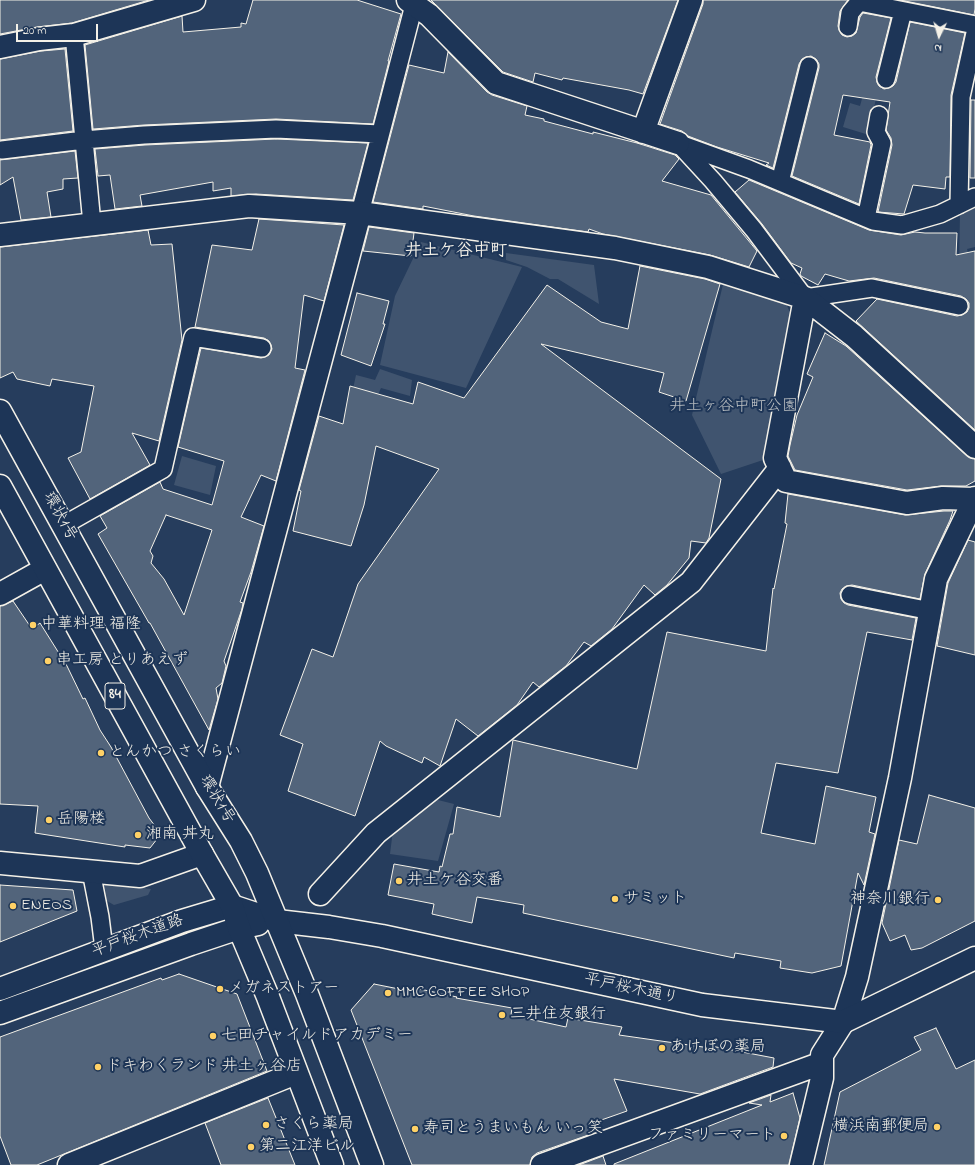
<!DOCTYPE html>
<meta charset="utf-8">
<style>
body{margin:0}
#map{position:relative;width:975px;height:1165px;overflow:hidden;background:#263d5d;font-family:"Indie Flower",sans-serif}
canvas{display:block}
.north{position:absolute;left:919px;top:16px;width:40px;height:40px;-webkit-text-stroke:3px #1d3557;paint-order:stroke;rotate:185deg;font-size:11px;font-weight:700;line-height:16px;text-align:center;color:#f4f1e8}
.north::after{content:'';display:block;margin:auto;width:14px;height:18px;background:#f4f1e8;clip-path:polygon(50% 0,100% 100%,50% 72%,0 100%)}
.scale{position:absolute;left:16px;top:24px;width:82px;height:18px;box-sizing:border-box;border:2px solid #f4f1e8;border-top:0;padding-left:5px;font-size:12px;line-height:14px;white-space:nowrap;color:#f4f1e8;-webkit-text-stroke:3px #1d3557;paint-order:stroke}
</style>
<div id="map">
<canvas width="975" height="1165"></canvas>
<div class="north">N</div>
<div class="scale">20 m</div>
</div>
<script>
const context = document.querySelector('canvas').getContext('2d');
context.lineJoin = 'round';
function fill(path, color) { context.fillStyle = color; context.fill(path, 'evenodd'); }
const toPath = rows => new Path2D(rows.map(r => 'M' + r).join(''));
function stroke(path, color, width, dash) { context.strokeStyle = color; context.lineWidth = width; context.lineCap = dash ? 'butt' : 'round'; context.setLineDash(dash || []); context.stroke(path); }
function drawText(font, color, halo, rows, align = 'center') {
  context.font = font + ' "Indie Flower","Klee One",sans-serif'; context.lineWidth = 4; context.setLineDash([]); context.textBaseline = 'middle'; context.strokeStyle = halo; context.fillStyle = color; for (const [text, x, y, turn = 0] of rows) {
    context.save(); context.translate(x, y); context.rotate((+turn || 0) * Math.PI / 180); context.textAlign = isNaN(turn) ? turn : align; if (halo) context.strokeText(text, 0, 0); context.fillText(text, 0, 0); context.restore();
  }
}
fill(toPath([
 [863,95,876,98,869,135,843,127,850,103,860,106],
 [975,206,975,247,967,249,975,277,975,323,963,315,968,277,959,275,960,212],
 [421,242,522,267,466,388,380,365,395,296],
 [506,253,594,265,599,304,558,279,550,279,527,267,506,260],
 [725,276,785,301,791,315,763,460,721,474,692,415],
 [380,369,412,380,410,396,381,388,377,397,353,389,356,375,375,380],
 [182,456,216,466,210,495,174,485],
 [434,799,454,804,438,861,390,854,393,830],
 [104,883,151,889,148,895,114,905,107,901]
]), '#40546f');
const building = toPath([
 [0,0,149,0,72,23,37,27,0,34,0,0],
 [253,0,357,0,401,14,388,61,389,61,373,124,276,119,144,125,93,129,85,45,182,16,183,32,241,27,241,23,246,24,253,0],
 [431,0,678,0,643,94,629,90,563,78,562,80,535,73,533,82,503,72,431,0],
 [703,0,848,0,840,11,838,26,839,30,842,35,847,37,852,36,856,33,860,17,863,13,891,18,876,77,877,82,879,86,884,89,889,88,893,86,896,82,910,22,965,33,951,95,950,177,946,177,945,189,913,185,904,214,878,212,892,145,891,138,886,130,890,102,843,95,834,135,870,142,871,145,859,204,792,176,819,68,819,64,816,59,811,56,806,57,802,59,799,64,773,168,766,165,769,163,717,147,688,136,682,131,660,124,703,4,703,0],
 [900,0,975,0,975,9,974,15,900,0],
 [65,49,73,131,0,140,0,59,41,51,65,49],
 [448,52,487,92,492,95,527,106,525,115,544,119,544,121,593,134,593,132,637,143,675,155,679,159,662,181,711,195,757,251,749,267,710,255,603,234,589,229,588,232,474,216,423,206,423,209,373,202,409,65,444,73,448,52],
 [971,100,975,100,975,178,970,178,971,100],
 [276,139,368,143,353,200,256,194,231,196,231,188,213,191,213,182,140,195,142,206,115,209,110,175,98,176,95,149,145,145,276,139],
 [75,151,78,178,63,179,63,189,47,192,51,217,21,220,13,177,0,185,0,160,75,151],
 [749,180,869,230,901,235,915,232,925,233,957,233,956,255,975,251,975,430,856,321,877,299,957,316,962,315,967,312,969,308,969,303,966,299,961,296,874,278,849,281,825,274,818,285,801,276,800,274,802,268,791,263,762,224,735,192,749,180],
 [259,219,344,225,324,301,304,295,295,368,305,370,276,481,261,475,241,517,264,526,251,572,240,602,243,603,242,609,224,661,226,666,222,683,216,688,218,699,209,730,150,623,149,623,98,534,107,528,100,516,160,482,163,489,212,505,224,461,178,447,201,348,261,358,265,357,269,355,272,349,271,345,269,341,264,338,195,327,212,245,252,250,259,219],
 [166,515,212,530,184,615,164,579,151,563,153,556,150,551,166,515],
 [369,227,414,233,411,256,363,251,369,227],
 [148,230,151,245,172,244,182,340,159,441,132,433,150,465,90,499,68,458,81,452,94,386,52,379,50,386,17,379,13,372,0,378,0,247,148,230],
 [640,266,705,279,720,284,686,401,659,392,664,373,541,344,721,479,709,538,706,543,691,541,689,558,667,585,655,595,644,585,612,629,591,646,584,642,566,666,539,687,533,682,517,705,478,736,456,719,440,766,424,757,422,763,386,746,380,741,355,816,288,791,303,744,280,735,312,649,333,657,358,584,439,469,376,446,364,505,351,546,293,531,301,491,299,490,319,416,343,424,350,386,413,404,418,382,464,398,547,285,601,322,628,329,640,266],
 [357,293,389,301,383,324,385,324,371,366,341,355,357,293],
 [825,333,846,346,967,456,975,459,975,481,966,486,941,486,907,490,795,470,788,456,790,445,797,415,813,377,807,374,825,333],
 [788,494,905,515,944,511,953,511,950,520,925,574,920,599,852,585,846,586,842,589,840,593,841,599,844,603,848,605,916,618,912,640,867,632,838,773,776,763,761,833,815,844,826,786,876,797,869,832,875,834,864,885,858,873,841,966,812,973,780,968,781,961,735,953,734,958,523,913,524,905,477,897,472,923,432,914,434,904,388,895,394,864,439,872,440,866,442,867,450,834,453,834,457,807,500,817,513,740,637,769,667,632,766,651,773,588,774,589,787,524,785,523,788,494],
 [968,540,975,542,975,655,937,646,948,583,968,540],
 [13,601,32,629,40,623,67,666,83,699,85,698,100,730,111,747,149,818,161,834,150,848,125,845,125,847,35,833,38,806,0,804,0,606,13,601],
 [929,795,975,808,975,921,922,948,911,950,905,935,890,941,882,923,899,840,917,844,929,795],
 [0,885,73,890,77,911,0,942,0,885],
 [179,974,237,994,267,1071,37,1165,11,1165,0,1136,0,1037,161,978,162,980,179,974],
 [374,984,414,992,415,988,457,997,456,998,512,1008,511,1015,566,1027,568,1018,622,1027,619,1035,710,1048,711,1046,774,1058,773,1067,700,1094,614,1079,627,1111,590,1124,594,1133,537,1153,532,1157,530,1165,412,1165,351,1010,374,984],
 [936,1028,956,1069,975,1060,975,1165,824,1165,840,1092,921,1050,914,1037,936,1028],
 [793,1093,800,1118,789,1165,614,1165,614,1164,762,1105,749,1103,771,1095,770,1102,793,1093],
 [268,1098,295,1165,221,1165,205,1123,268,1098],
 [603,1156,606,1165,579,1165,603,1156]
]);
fill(building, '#52647b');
stroke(building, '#f4f1e8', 1);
const lane = toPath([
 [848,27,850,13,859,2,975,25],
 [74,35,92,224],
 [886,79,903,11],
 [678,143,713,181,754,230,805,298,872,288,959,306],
 [680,144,749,169,873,221,902,225,940,214,975,197],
 [2,150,84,140,144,135,276,129,380,134],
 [780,182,809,66],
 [959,205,961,97,975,33],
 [360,213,414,5],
 [866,218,882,143,876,132,879,115],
 [64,525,163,469,193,337,262,348],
 [850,595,931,611],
 [91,871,100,917,104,949]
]);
const street = toPath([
 [408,0,429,15,496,83,678,143],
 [0,47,39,39,74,35,194,0],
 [643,132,691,0],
 [0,235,249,206,360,213,615,248,708,267,805,298,854,336,975,447],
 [805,298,775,458,786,481,907,503,943,498,974,499],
 [0,594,45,569],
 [207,787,360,213],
 [320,894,376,833,691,582,780,468],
 [69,1165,296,1073],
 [542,1165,822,1063],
 [801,1165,822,1078,822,1055,843,1022,857,977,900,778,936,579,975,498]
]);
const secondary = toPath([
 [0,863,140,876,202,854],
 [0,989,182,921,232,906,277,921,329,927,382,936,702,1005,843,1022,975,958],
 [0,1013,191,944,239,928,258,924]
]);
const primary = toPath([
 [0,411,207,787,241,841,257,873,307,994,372,1165],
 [0,486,202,854,232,906,239,928,268,997,332,1165]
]);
stroke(lane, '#f4f1e8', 20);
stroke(street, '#f4f1e8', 25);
stroke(secondary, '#f4f1e8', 25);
stroke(primary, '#f4f1e8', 25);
stroke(lane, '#1d3557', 17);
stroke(street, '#1d3557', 22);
stroke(secondary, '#1d3557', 22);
stroke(primary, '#1d3557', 22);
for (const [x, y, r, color] of [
 [33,625,4,"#ffd166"],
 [48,661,4,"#ffd166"],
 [101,753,4,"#ffd166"],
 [49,820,4,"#ffd166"],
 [138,835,4,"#ffd166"],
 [399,881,4,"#ffd166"],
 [615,899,4,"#ffd166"],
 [938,900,4,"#ffd166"],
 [13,906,4,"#ffd166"],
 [220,989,4,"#ffd166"],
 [388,993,4,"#ffd166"],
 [502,1015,4,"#ffd166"],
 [213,1036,4,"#ffd166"],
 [662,1048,4,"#ffd166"],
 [98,1067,4,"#ffd166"],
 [266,1125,4,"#ffd166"],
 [937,1127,4,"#ffd166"],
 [415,1129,4,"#ffd166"],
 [784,1136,4,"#ffd166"],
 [251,1147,4,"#ffd166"]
]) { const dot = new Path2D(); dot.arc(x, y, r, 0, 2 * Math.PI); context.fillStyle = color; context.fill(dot); stroke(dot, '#1d3557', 1.5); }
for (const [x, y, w] of [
 [115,696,20]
]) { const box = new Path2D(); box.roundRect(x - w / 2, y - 13, w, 26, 3); context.fillStyle = '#1d3557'; context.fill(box); stroke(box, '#f4f1e8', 1); }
drawText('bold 15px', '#f4f1e8', null, [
 ["84",115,696]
]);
drawText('16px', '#bec2c4', '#1d3557', [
 ["井土ヶ谷中町公園",734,407]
]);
drawText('16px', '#f4f1e8', '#1d3557', [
 ["環状1号",59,517,61],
 ["環状1号",216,800,59],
 ["平戸桜木道路",138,937,-20],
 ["平戸桜木通り",631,990,12]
]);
drawText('16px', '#f4f1e8', '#1d3557', [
 ["中華料理 福隆",41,625],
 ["串工房 とりあえず",56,661],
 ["とんかつ さくらい",109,753],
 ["岳陽楼",57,820],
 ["湘南 丼丸",146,835],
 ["井土ケ谷交番",407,881],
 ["サミット",623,899],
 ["神奈川銀行",930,900,"right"],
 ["ENEOS",21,906],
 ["メガネストアー",228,989],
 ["MMC COFFEE SHOP",396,993],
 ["三井住友銀行",510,1015],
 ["七田チャイルドアカデミー",221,1036],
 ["あけぼの薬局",670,1048],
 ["ドキわくランド 井土ヶ谷店",106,1067],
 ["さくら薬局",274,1125],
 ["横浜南郵便局",929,1127,"right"],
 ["寿司とうまいもん いっ笑",423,1129],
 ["ファミリーマート",776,1136,"right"],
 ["第二江洋ビル",259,1147]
], 'left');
drawText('bold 17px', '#f4f1e8', '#1d3557', [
 ["井土ケ谷中町",456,252]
]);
</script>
